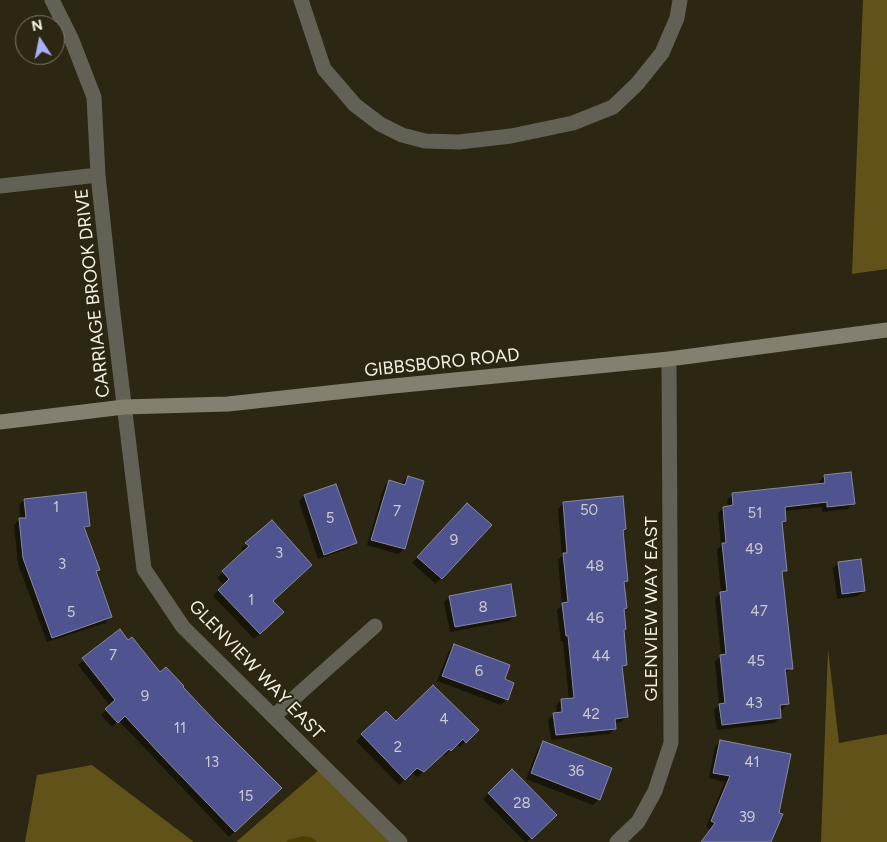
<!DOCTYPE html>
<style>
body{margin:0}
#map{position:relative;width:887px;height:842px;overflow:hidden;background:#2c2712;font-family:Figtree,sans-serif}
canvas{display:block}
.north{position:absolute;left:15px;top:15px;width:50px;height:50px;box-sizing:border-box;background:#2c2712;border:1px solid #7d7866;border-radius:50%;rotate:349deg;font-size:14px;font-weight:700;line-height:20px;text-align:center;color:#f6f2e5}
.north::after{content:'';display:block;margin:auto;width:18px;height:22px;background:#a8b0fc;clip-path:polygon(50% 0,100% 100%,50% 72%,0 100%)}
</style>
<div id="map">
<canvas width="887" height="842"></canvas>
<div class="north">N</div>
</div>
<script>
const context = document.querySelector('canvas').getContext('2d');
context.lineJoin = 'round';
function fill(path, color) { context.fillStyle = color; context.fill(path, 'evenodd'); }
const toPath = rows => new Path2D(rows.map(r => 'M' + r).join(''));
function stroke(path, color, width, dash) { context.strokeStyle = color; context.lineWidth = width; context.lineCap = dash ? 'butt' : 'round'; context.setLineDash(dash || []); context.stroke(path); }
function drawText(font, color, halo, rows, align = 'center') {
  context.font = font + ' Figtree,sans-serif'; context.lineWidth = 4; context.setLineDash([]); context.textBaseline = 'middle'; context.strokeStyle = halo; context.fillStyle = color; for (const [text, x, y, turn = 0] of rows) {
    context.save(); context.translate(x, y); context.rotate((+turn || 0) * Math.PI / 180); context.textAlign = isNaN(turn) ? turn : align; if (halo) context.strokeText(text, 0, 0); context.fillText(text, 0, 0); context.restore();
  }
}
fill(toPath([
 [863,0,887,0,887,269,852,274],
 [828,649,839,743,887,734,887,842,821,842],
 [92,765,194,842,25,842,37,775],
 [319,770,393,842,236,842]
]), '#605218');
fill(toPath([
 [303,836,311,837,317,842,286,842,288,840]
]), '#4e4000');
fill(toPath([
 [824,476,853,503,848,509,822,512,822,507,784,511,785,521,781,525,785,570,781,574,792,668,784,674,787,704,782,709,779,710,780,718,774,723,717,730,714,710,719,705,715,661,721,656,715,598,721,593,717,550,721,546,718,513,723,508,728,507,727,500,733,495,819,485,819,482],
 [408,477,423,481,404,549,398,554,367,545,384,487,389,481,402,485,402,483],
 [304,496,355,543,350,548,318,559,299,501],
 [24,500,88,526,84,530,98,569,95,572,110,617,105,623,47,642,18,564,14,525,20,519,19,505],
 [563,503,625,529,622,532,627,581,623,585,626,608,623,611,623,631,626,664,621,669,626,717,621,722,614,723,615,729,609,734,551,740,548,720,554,714,557,714,556,706,561,700,569,700,563,641,561,641,557,610,562,605,558,560,562,556,558,509],
 [467,505,441,578,436,584,412,563],
 [272,521,271,601,282,612,254,639,213,596,224,585,217,578,244,552,241,549],
 [839,563,864,591,858,596,837,599,833,568],
 [450,597,515,615,509,621,450,632,444,602],
 [119,631,160,674,181,687,280,788,229,837,119,721,112,727,101,715,110,706,78,665],
 [454,646,503,680,507,699,501,705,437,681,449,651],
 [386,712,396,723,477,730,460,747,457,744,445,756,442,753,418,777,411,773,399,785,356,741],
 [720,741,770,842,701,842,710,829,706,827,725,782,709,778,715,747],
 [544,743,599,799,593,805,526,779,538,748],
 [512,771,555,815,527,842,525,842,483,799]
]), '#0007');
const building = toPath([
 [851,472,855,504,827,507,827,502,785,507,786,521,782,522,787,571,782,571,793,669,785,669,789,704,780,705,781,718,722,725,719,704,725,703,720,655,726,654,720,592,727,591,722,543,726,543,723,507,733,505,732,493,825,483,824,475,851,472],
 [408,476,424,481,405,549,371,540,389,480,405,485,408,476],
 [336,484,357,543,324,555,304,495,336,484],
 [86,492,90,526,84,527,100,570,96,571,112,617,52,638,23,558,19,518,26,518,24,499,86,492],
 [623,496,626,529,623,530,628,581,624,582,627,608,624,609,626,629,624,630,627,665,622,666,628,717,615,719,616,729,556,735,553,713,562,712,561,699,574,698,568,636,566,636,562,603,568,602,563,553,567,553,563,502,623,496],
 [467,503,492,525,442,579,417,557,467,503],
 [272,520,312,565,273,601,284,612,260,634,218,590,229,579,222,571,249,546,245,543,272,520],
 [861,559,865,591,842,594,838,562,861,559],
 [511,584,516,616,455,627,449,596,511,584],
 [120,629,128,640,132,637,160,672,166,667,184,686,183,687,215,721,282,788,235,832,159,753,125,716,118,723,105,709,115,700,82,658,120,629],
 [454,644,510,665,505,679,514,683,508,700,442,676,454,644],
 [433,685,479,730,466,743,463,739,451,751,449,749,424,772,417,768,405,780,361,734,386,711,396,721,433,685],
 [720,740,791,754,779,813,783,814,771,842,701,842,715,823,711,821,730,776,713,773,720,740],
 [543,741,612,768,600,800,531,773,543,741],
 [512,769,557,815,532,839,488,793,512,769]
]);
fill(building, '#4f538f');
stroke(building, '#868aa1', 1);
stroke(toPath([
 [52,0,71,38,94,97,98,175,112,305,144,569,183,627,400,842],
 [301,0,324,69,355,105,380,124,402,135,425,141,459,142,511,136,573,123,613,107,637,84,662,53,677,18,680,0],
 [0,186,98,175],
 [274,716,375,626],
 [617,842,638,822,655,791,671,743,669,359]
]), '#636056', 15);
stroke(toPath([
 [0,422,124,407,228,404,383,387,669,359,887,330]
]), '#848070', 15);
drawText('15px', '#cccad0', null, [
 ["1",56,508],
 ["50",589,511],
 ["7",397,512],
 ["51",755,514],
 ["5",330,519],
 ["9",454,541],
 ["49",754,550],
 ["3",279,554],
 ["3",62,565],
 ["48",595,567],
 ["1",251,601],
 ["8",483,608],
 ["47",759,612],
 ["5",71,613],
 ["46",595,619],
 ["7",113,656],
 ["44",601,657],
 ["45",756,662],
 ["6",479,672],
 ["9",145,697],
 ["43",754,704],
 ["42",591,715],
 ["4",444,720],
 ["11",180,729],
 ["2",398,748],
 ["13",212,763],
 ["41",752,763],
 ["36",576,772],
 ["15",246,797],
 ["28",522,804],
 ["39",747,818]
]);
drawText('18px', '#f6f2e5', '#2c2712', [
 ["CARRIAGE BROOK DRIVE",93,293,-96],
 ["GIBBSBORO ROAD",442,363,-6],
 ["GLENVIEW WAY EAST",652,609,-90],
 ["GLENVIEW WAY EAST",256,670,46]
]);
</script>
